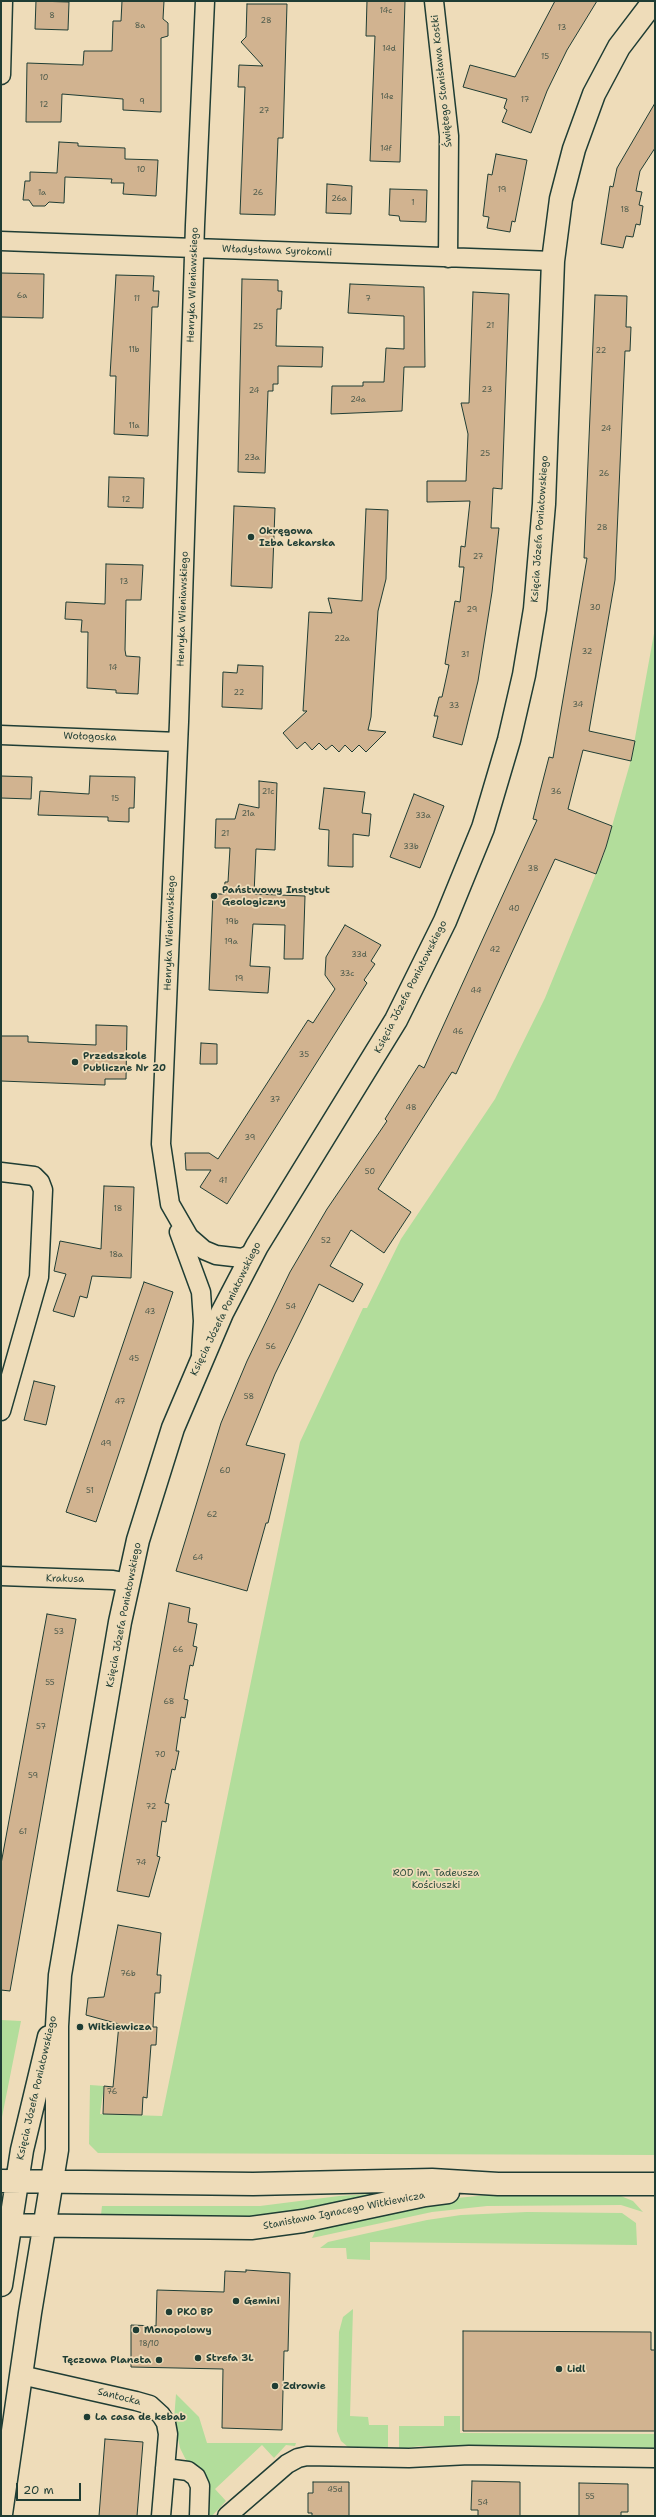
<!DOCTYPE html>
<meta charset="utf-8">
<style>
body{margin:0}
#map{position:relative;width:656px;height:2517px;overflow:hidden;background:#eedcb9;font-family:"Shantell Sans",sans-serif}
canvas{display:block}
.frame{position:absolute;inset:0;border:2px solid #1f3d34;pointer-events:none}
.scale{position:absolute;left:16px;top:2483px;width:65px;height:18px;box-sizing:border-box;border:2px solid #1f3d34;border-top:0;padding-left:5px;font-size:12px;line-height:14px;white-space:nowrap;color:#1f3d34;-webkit-text-stroke:3px #eedcb9;paint-order:stroke}
</style>
<div id="map">
<canvas width="656" height="2517"></canvas>
<div class="frame"></div>
<div class="scale">20 m</div>
</div>
<script>
const context = document.querySelector('canvas').getContext('2d');
context.lineJoin = 'round';
function fill(path, color) { context.fillStyle = color; context.fill(path, 'evenodd'); }
const toPath = rows => new Path2D(rows.map(r => 'M' + r).join(''));
function stroke(path, color, width, dash) { context.strokeStyle = color; context.lineWidth = width; context.lineCap = dash ? 'butt' : 'round'; context.setLineDash(dash || []); context.stroke(path); }
function drawText(font, color, halo, rows, align = 'center') {
  context.font = font + ' "Shantell Sans",sans-serif'; context.lineWidth = 3.5; context.setLineDash([]); context.textBaseline = 'middle'; context.strokeStyle = halo; context.fillStyle = color; for (const [text, x, y, turn = 0] of rows) {
    context.save(); context.translate(x, y); context.rotate((+turn || 0) * Math.PI / 180); context.textAlign = isNaN(turn) ? turn : align; if (halo) context.strokeText(text, 0, 0); context.fillText(text, 0, 0); context.restore();
  }
}
fill(toPath([
 [655,628,655,2155,98,2153,89,2144,90,2085,104,2086,100,2114,162,2116,300,1442,363,1308,367,1308,401,1239,495,1099,545,998,604,854,631,760],
 [1,2020,21,2021,1,2122],
 [384,2193,302,2215,248,2217,101,2215,102,2206,260,2206,339,2196],
 [498,2194,616,2194,633,2201,643,2212,621,2205,487,2206,432,2212,312,2238,317,2228,436,2200],
 [527,2212,622,2213,636,2223,637,2245,370,2242,370,2260,347,2259,346,2248,320,2248,328,2242,427,2220,461,2215],
 [353,2309,350,2416,368,2417,369,2425,388,2425,388,2448,348,2447,341,2441,337,2431,339,2332,343,2317],
 [176,2394,199,2417,207,2443,296,2443,295,2446,286,2445,274,2458,262,2445,215,2489,226,2501,212,2516,206,2516,206,2476,198,2467,187,2462,180,2448,174,2420],
 [444,2416,460,2416,460,2433,655,2434,655,2450,420,2446,399,2449,399,2426,444,2426]
]), '#b2dd9b');
const building = toPath([
 [36,1,69,2,68,30,35,29,36,1],
 [122,1,164,1,163,19,168,23,168,36,161,38,161,112,123,110,123,99,62,94,61,122,26,122,27,63,83,65,84,51,112,51,113,21,121,21,122,1],
 [367,1,405,1,400,162,370,161,375,36,366,36,367,1],
 [555,1,597,1,567,50,547,91,531,133,502,122,507,110,504,108,507,99,463,87,470,65,515,77,555,1],
 [247,4,287,4,283,138,278,138,275,215,240,214,245,87,238,87,239,65,263,66,241,42,246,37,247,4],
 [655,103,655,148,640,171,636,191,642,192,639,205,643,206,640,225,636,224,633,237,626,236,623,248,601,244,610,186,613,187,617,168,655,103],
 [59,142,78,143,78,146,125,148,125,159,158,160,156,196,123,194,124,183,111,183,112,179,65,177,64,203,49,202,45,206,33,206,29,200,23,200,25,181,30,181,30,172,57,173,59,142],
 [496,154,527,160,515,222,512,221,510,232,487,228,489,217,483,216,488,174,492,175,496,154],
 [327,184,352,186,351,214,326,213,327,184],
 [390,189,427,190,426,222,400,221,399,216,389,215,390,189],
 [1,273,44,274,43,318,1,317,1,273],
 [116,275,154,276,153,291,159,291,158,307,152,307,148,436,114,434,116,376,110,376,116,275],
 [242,279,278,280,278,291,282,291,281,309,277,309,276,346,323,347,322,367,278,366,278,384,273,384,273,391,268,391,265,473,238,472,242,279],
 [350,284,424,287,425,367,404,367,402,411,331,414,332,386,363,386,363,382,384,382,386,348,404,349,404,316,348,313,350,284],
 [473,292,509,294,502,489,493,488,491,528,499,528,492,592,478,681,462,745,433,737,438,716,434,716,439,697,442,697,449,665,445,664,455,601,460,602,464,567,459,567,461,546,465,547,470,501,427,502,427,481,466,481,468,434,461,403,469,403,473,292],
 [595,295,627,296,626,327,631,327,630,351,625,351,615,580,589,731,635,741,631,761,583,750,568,809,612,826,606,847,596,874,555,859,456,1074,452,1072,378,1189,411,1212,384,1253,351,1230,330,1266,363,1284,353,1302,319,1284,275,1374,246,1445,285,1454,268,1523,266,1523,247,1591,176,1571,221,1423,247,1361,290,1272,327,1209,387,1121,385,1119,419,1065,424,1068,537,820,533,819,549,757,553,758,587,558,584,558,595,295],
 [109,477,144,478,143,508,108,507,109,477],
 [234,506,275,508,272,588,231,586,234,506],
 [366,509,388,510,386,579,378,611,371,717,368,730,386,732,366,752,359,745,352,752,345,745,339,752,332,745,326,750,319,743,312,750,305,742,297,749,283,733,307,711,303,711,309,612,332,613,328,598,362,601,366,509],
 [106,564,143,565,141,600,126,600,125,650,126,656,140,657,138,694,116,693,116,690,87,688,88,632,81,632,82,620,65,619,66,602,105,604,106,564],
 [238,665,263,666,262,709,222,707,223,672,237,673,238,665],
 [1,776,32,777,31,799,1,798,1,776],
 [90,776,135,777,134,808,129,808,129,822,108,821,108,817,38,815,40,791,89,794,90,776],
 [259,781,277,783,275,850,256,849,254,894,305,896,303,959,284,959,285,925,253,924,250,966,270,967,268,993,209,990,213,894,224,894,225,882,228,882,230,848,215,848,216,819,235,819,239,804,259,808,259,781],
 [324,788,365,792,362,813,371,814,369,836,353,834,353,867,328,866,329,830,319,829,324,788],
 [414,794,444,806,420,868,390,857,414,794],
 [345,925,381,945,371,961,375,964,364,980,367,983,227,1204,200,1187,211,1170,186,1170,185,1153,209,1153,218,1159,308,1020,313,1023,335,989,325,975,326,957,345,925],
 [96,1025,127,1026,126,1079,105,1079,105,1085,1,1081,1,1036,28,1036,28,1042,96,1045,96,1025],
 [201,1043,217,1044,217,1064,200,1064,201,1043],
 [104,1186,134,1187,131,1278,92,1276,87,1298,80,1296,74,1317,53,1311,66,1274,54,1271,60,1241,101,1249,104,1186],
 [144,1282,173,1292,96,1522,66,1512,144,1282],
 [34,1381,55,1386,46,1425,24,1420,34,1381],
 [169,1603,190,1608,188,1622,197,1624,193,1646,197,1647,193,1666,190,1665,184,1699,188,1700,185,1718,181,1717,176,1751,179,1751,175,1770,172,1769,165,1803,169,1804,166,1822,162,1821,157,1856,160,1857,149,1897,117,1891,169,1603],
 [47,1614,76,1619,10,1991,1,1990,1,1864,47,1614],
 [118,1925,161,1933,157,1975,161,1975,160,1993,155,1993,153,2027,157,2027,156,2045,151,2045,147,2098,143,2097,142,2115,103,2114,104,2086,113,2087,119,2024,86,2015,88,1998,104,1997,118,1925],
 [246,2270,290,2273,288,2351,284,2351,282,2430,222,2428,223,2369,131,2367,131,2325,156,2326,157,2290,224,2292,225,2271,246,2272,246,2270],
 [463,2331,651,2332,651,2350,655,2350,655,2431,463,2431,463,2331],
 [105,2439,143,2442,137,2516,99,2516,105,2439],
 [472,2481,520,2482,520,2516,478,2516,478,2510,471,2510,472,2481],
 [313,2482,349,2482,349,2516,312,2516,312,2513,308,2513,308,2493,313,2493,313,2482],
 [579,2483,628,2484,628,2512,621,2512,621,2516,579,2516,579,2483]
]);
fill(building, '#d1b390');
stroke(building, '#1f3d34', 1);
const street = toPath([
 [205,1,195,225,179,722,161,1144,170,1204,189,1237,204,1250,216,1255,242,1258,253,1253],
 [434,1,449,136,448,258],
 [1,75,3,1],
 [1,241,553,261],
 [1,735,178,742],
 [1,1172,34,1176,40,1182,43,1190,39,1277,1,1411],
 [179,1232,201,1292,203,1321,201,1354],
 [1,1576,113,1580,129,1583],
 [21,2375,136,2401,150,2405,161,2415,166,2423,168,2434,161,2516],
 [165,2468,188,2471,196,2477,200,2486,199,2516],
 [227,2516,287,2464,298,2458,307,2456,409,2458,469,2455,655,2458]
]);
const secondary = toPath([
 [1,2181,253,2184,432,2180,498,2184,655,2184],
 [1,2225,251,2228,303,2221,425,2195,448,2192],
 [1,2285,22,2150,49,2037],
 [1,2514,30,2313,57,2150,57,2026,60,1975,120,1622,138,1540,173,1428,222,1313,257,1246,396,1020,445,921,483,828,509,740,524,675,535,609,544,504,553,261,561,199,574,149,594,94,619,47,654,1]
]);
stroke(street, '#1f3d34', 21);
stroke(secondary, '#1f3d34', 25);
stroke(street, '#eedcb9', 18);
stroke(secondary, '#eedcb9', 22);
for (const [x, y, r, color] of [
 [251,537,4,"#1f3d34"],
 [214,896,4,"#1f3d34"],
 [75,1062,4,"#1f3d34"],
 [80,2027,4,"#1f3d34"],
 [236,2301,4,"#1f3d34"],
 [169,2312,4,"#1f3d34"],
 [136,2330,4,"#1f3d34"],
 [198,2358,4,"#1f3d34"],
 [159,2360,4,"#1f3d34"],
 [559,2369,4,"#1f3d34"],
 [275,2386,4,"#1f3d34"],
 [87,2417,4,"#1f3d34"]
]) { const dot = new Path2D(); dot.arc(x, y, r, 0, 2 * Math.PI); context.fillStyle = color; context.fill(dot); stroke(dot, '#eedcb9', 1.5); }
drawText('8px', '#4c5a4b', null, [
 ["14c",386,11],
 ["8",52,16],
 ["28",266,21],
 ["8a",140,26],
 ["13",562,28],
 ["14d",389,49],
 ["15",545,57],
 ["10",44,78],
 ["14e",387,97],
 ["17",525,100],
 ["9",142,102],
 ["12",44,105],
 ["27",264,111],
 ["14f",386,149],
 ["10",141,170],
 ["19",502,190],
 ["1a",42,193],
 ["26",258,193],
 ["26a",339,199],
 ["1",413,203],
 ["18",625,210],
 ["6a",22,296],
 ["11",137,299],
 ["7",368,299],
 ["21",490,326],
 ["25",258,327],
 ["11b",134,350],
 ["22",601,351],
 ["23",487,390],
 ["24",254,391],
 ["24a",358,400],
 ["11a",134,426],
 ["24",606,429],
 ["25",485,454],
 ["23a",252,458],
 ["26",604,474],
 ["12",126,500],
 ["28",602,528],
 ["27",478,557],
 ["13",124,582],
 ["30",595,608],
 ["29",472,610],
 ["22a",342,639],
 ["32",587,652],
 ["31",465,655],
 ["14",113,668],
 ["22",239,693],
 ["34",578,705],
 ["33",454,706],
 ["21c",268,792],
 ["36",556,792],
 ["15",115,799],
 ["21a",248,814],
 ["33a",423,816],
 ["21",225,834],
 ["33b",411,847],
 ["38",533,869],
 ["40",514,909],
 ["19b",232,922],
 ["19a",231,942],
 ["42",495,950],
 ["33d",359,955],
 ["33c",347,974],
 ["19",239,979],
 ["44",476,991],
 ["46",458,1032],
 ["35",304,1055],
 ["37",275,1100],
 ["48",411,1108],
 ["39",250,1138],
 ["50",370,1172],
 ["41",223,1181],
 ["18",118,1209],
 ["52",326,1241],
 ["18a",116,1255],
 ["54",291,1307],
 ["43",150,1312],
 ["56",271,1347],
 ["45",134,1359],
 ["58",249,1397],
 ["47",120,1402],
 ["49",106,1444],
 ["60",225,1471],
 ["51",90,1491],
 ["62",212,1515],
 ["64",198,1558],
 ["53",59,1632],
 ["66",178,1650],
 ["55",50,1683],
 ["68",169,1702],
 ["57",41,1727],
 ["70",160,1755],
 ["59",33,1776],
 ["72",151,1807],
 ["61",23,1832],
 ["74",141,1863],
 ["76b",128,1974],
 ["76",112,2092],
 ["18/10",149,2344],
 ["45d",335,2490],
 ["55",590,2497],
 ["54",483,2503]
]);
drawText('10px', '#1f3d34', '#eedcb9', [
 ["Świętego Stanisława Kostki",442,81,-96],
 ["Władysława Syrokomli",277,251,2],
 ["Henryka Wieniawskiego",193,285,-88],
 ["Księcia Józefa Poniatowskiego",540,529,-86],
 ["Henryka Wieniawskiego",183,609,-88],
 ["Wołogoska",90,737,2],
 ["Henryka Wieniawskiego",170,933,-88],
 ["Księcia Józefa Poniatowskiego",411,987,-63],
 ["Księcia Józefa Poniatowskiego",226,1309,-64],
 ["Krakusa",65,1579,1],
 ["Księcia Józefa Poniatowskiego",124,1615,-79],
 ["Księcia Józefa Poniatowskiego",37,2088,-77],
 ["Stanisława Ignacego Witkiewicza",344,2211,-11],
 ["Santocka",119,2397,14]
]);
drawText('bold 10px', '#1f3d34', '#eedcb9', [
 ["Okręgowa",259,531],
 ["Izba Lekarska",259,543],
 ["Państwowy Instytut",222,890],
 ["Geologiczny",222,902],
 ["Przedszkole",83,1056],
 ["Publiczne Nr 20",83,1068],
 ["Witkiewicza",88,2027],
 ["Gemini",244,2301],
 ["PKO BP",177,2312],
 ["Monopolowy",144,2330],
 ["Strefa 3L",206,2358],
 ["Tęczowa Planeta",151,2360,"right"],
 ["Lidl",567,2369],
 ["Zdrowie",283,2386],
 ["La casa de kebab",95,2417]
], 'left');
drawText('10px', '#2e4d3e', '#eedcb9', [
 ["ROD im. Tadeusza",436,1873],
 ["Kościuszki",436,1885]
]);
</script>
